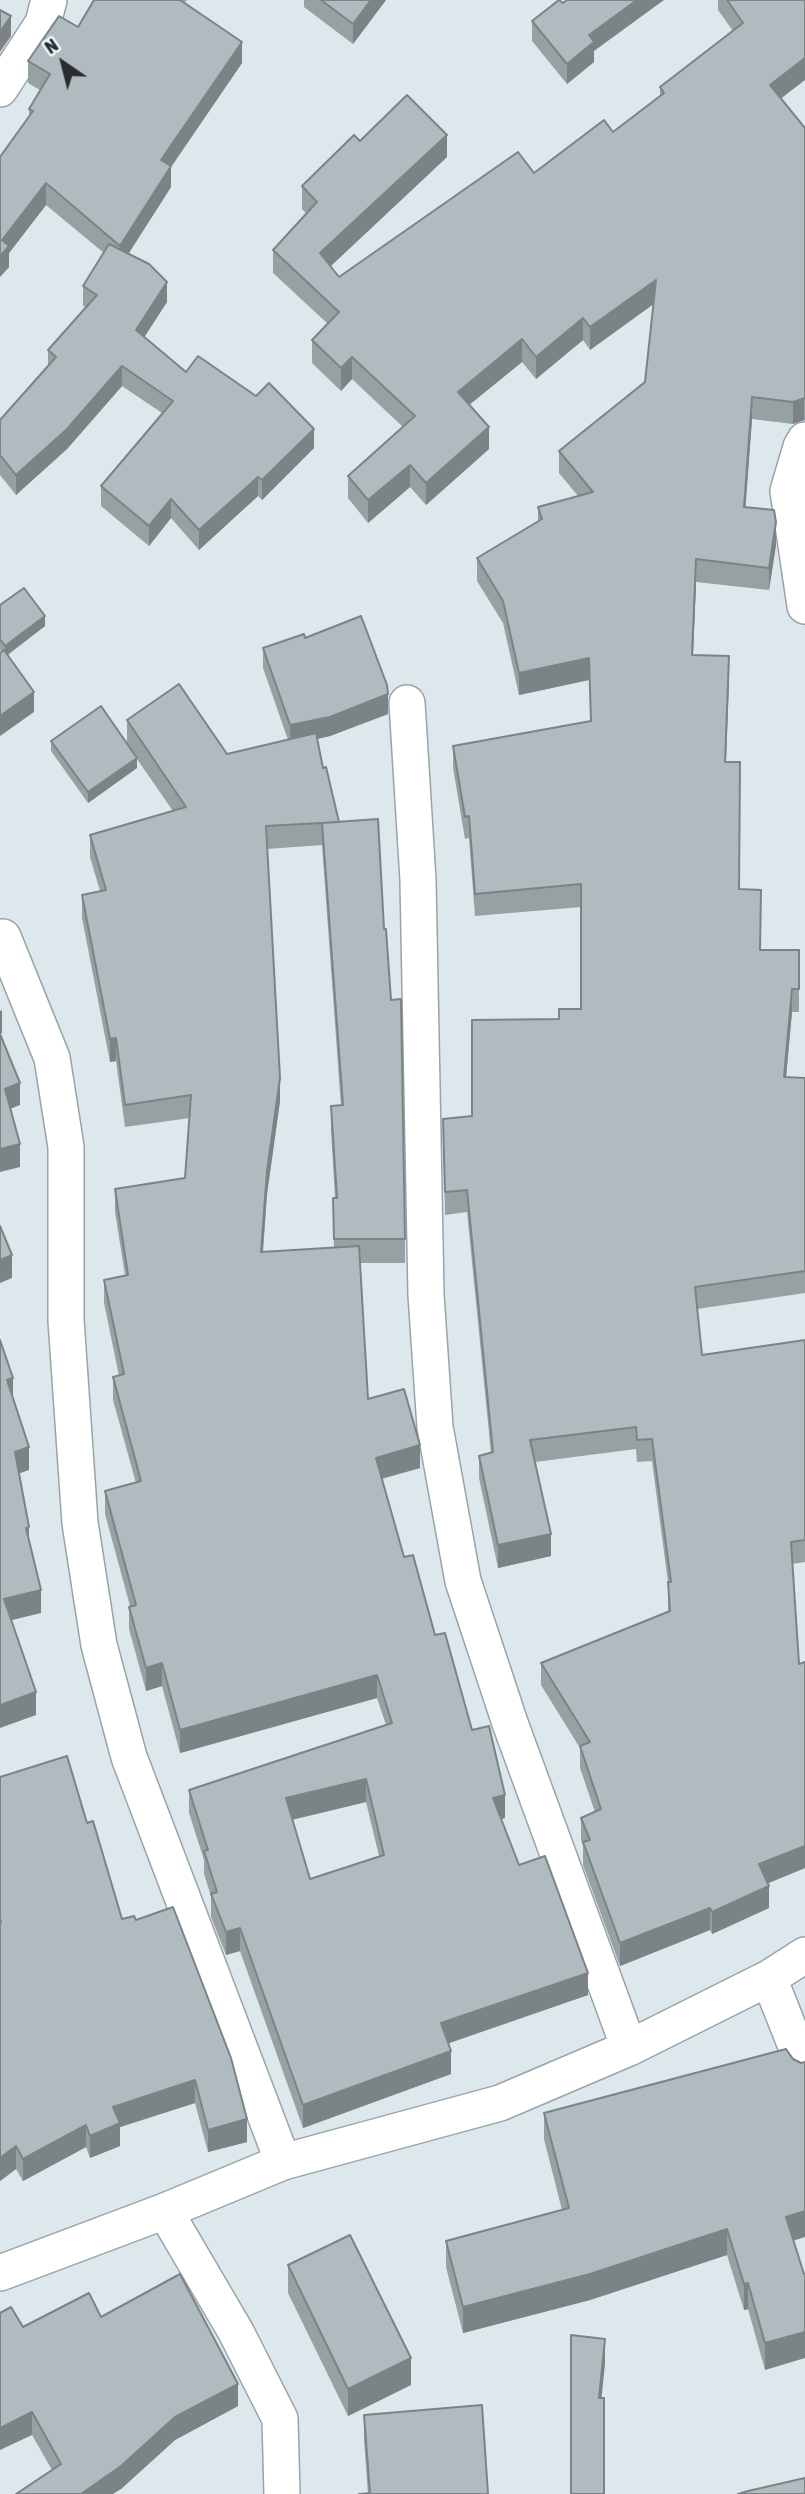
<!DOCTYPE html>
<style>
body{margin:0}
#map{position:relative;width:805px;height:2494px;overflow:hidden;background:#dce8ec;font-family:"Asap Condensed",sans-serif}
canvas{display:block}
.north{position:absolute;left:28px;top:28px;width:70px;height:70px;-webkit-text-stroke:5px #e9f5fa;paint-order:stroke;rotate:325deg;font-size:19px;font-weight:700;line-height:28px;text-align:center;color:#282c2e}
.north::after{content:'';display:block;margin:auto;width:24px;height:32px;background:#282c2e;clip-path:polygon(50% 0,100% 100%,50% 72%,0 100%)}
</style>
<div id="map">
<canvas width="805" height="2494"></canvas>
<div class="north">N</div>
</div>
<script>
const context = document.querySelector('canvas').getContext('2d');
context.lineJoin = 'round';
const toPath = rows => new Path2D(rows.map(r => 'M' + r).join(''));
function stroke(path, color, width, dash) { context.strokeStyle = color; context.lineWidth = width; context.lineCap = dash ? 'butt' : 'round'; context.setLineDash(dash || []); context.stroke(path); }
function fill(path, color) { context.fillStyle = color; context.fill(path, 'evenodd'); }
const minor = toPath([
 [0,89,43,23,49,0],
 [805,440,801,447,788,491,805,606],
 [407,703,418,880,426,1295,435,1427,463,1581,510,1723,629,2048],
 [3,937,52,1058,66,1147,66,1320,80,1523,99,1645,129,1757,283,2162],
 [769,1978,805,2069],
 [165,2211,236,2332,280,2419,282,2494],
 [0,2273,165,2211,283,2162,500,2103,629,2048,769,1978,805,1955]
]);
stroke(minor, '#99a4a8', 38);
stroke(minor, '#fff', 35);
fill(toPath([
 [94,0,187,0,184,3,242,63,171,167,171,187,128,254,167,302,144,337,186,372,314,448,262,500,258,496,199,550,171,518,149,546,101,506,101,486,162,413,122,386,67,449,16,495,0,475,0,420,48,366,48,350,86,307,83,306,83,286,104,253,46,205,9,253,9,267,0,277,29,116,29,109,40,90,28,83,28,61,78,27],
 [304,0,386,0,353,44,304,7],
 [718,0,805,0,781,99,805,128,805,420,793,424,752,419,745,507,776,545,769,590,696,582,693,655,729,679,726,762,739,889,761,950,799,950,799,1012,792,1012,786,1077,805,1078,805,1293,697,1309,702,1355,805,1340,805,1562,792,1564,805,1868,768,1883,769,1908,712,1934,710,1930,620,1966,583,1865,583,1846,581,1840,581,1818,595,1812,580,1768,580,1748,541,1685,541,1663,668,1612,668,1582,652,1461,637,1462,636,1449,535,1462,551,1556,498,1568,479,1478,479,1456,491,1453,467,1212,445,1215,443,1119,472,1116,559,1019,581,1009,581,907,475,916,469,838,465,839,453,768,453,746,591,722,589,680,519,695,503,623,477,581,477,558,538,521,538,507,578,496,559,473,559,451,645,382,654,304,590,350,583,340,536,379,522,362,469,405,489,449,426,505,410,487,368,523,348,498,348,476,403,427,352,379,341,391,312,363,312,340,328,324,273,273,273,250,307,214,302,209,302,186,360,141,447,157,331,266,339,277,613,132,660,96,660,87,733,31,718,10],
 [532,21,594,51,594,62,567,84,532,41],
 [0,605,45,626,8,655,34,712,0,649],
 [305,638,388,714,330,736,317,739,323,768,339,822,384,929,405,1239,405,1263,360,1263,368,1399,420,1468,382,1479,404,1557,435,1635,505,1818,501,1819,519,1865,588,1995,448,2043,451,2074,303,2128,240,1951,226,1955,211,1917,211,1896,204,1874,204,1860,189,1813,189,1790,386,1725,377,1698,180,1753,162,1686,146,1691,129,1629,129,1607,130,1606,105,1514,105,1491,136,1483,113,1400,113,1377,119,1376,104,1303,104,1280,125,1275,115,1212,115,1189,185,1178,190,1118,125,1127,116,1061,110,1062,82,918,82,895,100,891,90,857,90,835,173,811,137,759,137,768,88,803,51,751,51,741,127,743,127,720,227,754,288,740,263,668,263,648],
 [322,845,341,1106,331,1106,331,1130,335,1198,333,1198,334,1247,263,1252,267,1194,280,1101,267,849],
 [366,1802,379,1856,310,1879,292,1820],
 [0,1777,87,1823,122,1919,136,1920,247,2142,208,2152,195,2103,120,2127,120,2146,90,2158,86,2147,23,2181,16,2169,0,2181],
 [544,2113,793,2241,765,2370,748,2309,744,2310,727,2255,590,2300,463,2333,446,2267,446,2241,562,2210,544,2139],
 [288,2265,411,2385,348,2416,288,2293],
 [101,2317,238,2406,175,2440,121,2489,52,2470,32,2435,23,2327],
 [364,2415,488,2494,368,2494,364,2440]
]), '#97a1a4');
fill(toPath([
 [371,0,386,0,353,44,353,24],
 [637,0,664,0,594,51,594,62,567,84,567,64,589,35],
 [11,16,11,36,0,52,0,32],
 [242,42,242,63,171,167,171,187,120,267,120,246,161,160],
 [805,58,805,80,770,107,770,85],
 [447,135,447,157,320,276,320,253],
 [46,183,46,205,9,253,9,267,0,277,0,256,2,240],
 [656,280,656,302,590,350,590,327],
 [167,282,167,302,136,350,136,330],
 [583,318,583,340,536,379,536,357],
 [522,339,522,362,458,414,458,392],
 [352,357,352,379,341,391,341,368],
 [122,366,122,386,67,449,16,495,16,475],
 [752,397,752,419,744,529,744,507],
 [804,398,804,420,793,424,793,402],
 [489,427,489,449,426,505,426,483],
 [314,429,314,448,262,500,262,480],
 [410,465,410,487,368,523,368,500],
 [258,477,258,496,199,550,199,530],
 [171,499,171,518,149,546,149,526],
 [776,522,776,545,769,590,769,568],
 [696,559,696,582,692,677,692,655],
 [45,616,45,626,5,656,5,646],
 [729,656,729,679,725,785,725,762],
 [589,658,589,680,519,695,519,673],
 [34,692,34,712,0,736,0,716],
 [388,694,388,714,330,736,290,745,290,725],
 [137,758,137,768,88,803,88,792],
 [792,989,792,1012,784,1099,784,1077],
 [2,1010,2,1033,0,1034,0,1011],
 [116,1038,116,1061,110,1062,110,1039],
 [280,1078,280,1101,267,1194,261,1275,261,1252,267,1171],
 [20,1083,20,1105,5,1111,5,1089],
 [20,1144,20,1167,0,1172,0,1149],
 [12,1255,12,1278,0,1283,0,1260],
 [13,1378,13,1401,7,1380],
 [420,1445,420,1468,376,1480,376,1458],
 [29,1447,29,1470,15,1475,15,1452],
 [29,1527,29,1550,26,1528],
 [551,1534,551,1556,498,1568,498,1545],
 [41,1590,41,1613,4,1622,4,1599],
 [162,1663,162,1686,146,1691,146,1668],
 [377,1675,377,1698,180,1753,180,1730],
 [36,1692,36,1715,0,1728,0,1705],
 [366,1779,366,1802,286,1821,286,1798],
 [505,1795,505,1818,493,1821,493,1798],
 [805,1846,805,1868,759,1887,759,1864],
 [769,1886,769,1908,712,1934,712,1912],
 [710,1908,710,1930,620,1966,620,1943],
 [240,1928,240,1951,226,1955,226,1932],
 [588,1973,588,1995,441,2046,441,2023],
 [451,2051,451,2074,303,2128,303,2105],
 [195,2080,195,2103,120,2127,120,2146,90,2158,90,2136,113,2107],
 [247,2119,247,2142,208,2152,208,2130],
 [86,2125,86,2147,23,2181,23,2159],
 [16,2146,16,2169,0,2181,0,2158],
 [805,2211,805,2237,786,2243,786,2217],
 [727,2229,727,2255,590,2300,463,2333,463,2307],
 [748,2283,748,2309,744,2310,744,2284],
 [805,2332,805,2358,765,2370,765,2343],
 [605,2339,605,2364,599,2423,599,2398],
 [411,2358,411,2385,348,2416,348,2389],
 [238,2384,238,2406,175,2440,121,2489,113,2494,81,2494,175,2417],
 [32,2412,32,2435,0,2450,0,2428]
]), '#7b8386');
const building = toPath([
 [94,0,180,0,242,42,161,160,171,166,120,246,46,183,2,240,9,246,0,256,0,157,33,111,29,109,50,74,28,61,59,16,78,27,94,0],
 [321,0,371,0,353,24,321,0],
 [559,0,563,3,567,0,637,0,589,35,594,42,567,64,532,21,559,0],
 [727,0,805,0,805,58,770,85,805,128,805,398,793,402,752,397,744,507,774,510,776,522,769,568,696,559,692,655,729,656,725,762,740,762,739,889,761,890,760,950,799,950,799,989,792,989,784,1077,805,1078,805,1271,695,1287,702,1355,805,1340,805,1540,791,1542,799,1664,805,1662,805,1846,759,1864,769,1886,712,1912,710,1908,620,1943,583,1842,590,1840,581,1818,601,1809,580,1746,590,1742,541,1663,670,1611,668,1582,671,1582,652,1439,637,1440,636,1427,530,1440,551,1534,498,1545,479,1456,493,1452,467,1190,445,1192,443,1119,472,1116,472,1020,559,1019,559,1009,581,1009,581,884,475,894,469,816,465,817,453,746,591,721,589,658,519,673,503,601,477,558,542,519,538,507,593,492,559,451,645,382,656,280,590,327,583,318,536,357,522,339,458,392,489,427,426,483,410,465,368,500,348,476,415,416,352,357,341,368,312,340,339,312,273,250,317,202,302,186,354,135,360,141,407,95,447,135,320,253,339,277,518,152,534,173,604,120,613,132,664,93,660,87,743,23,727,0],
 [0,10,11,16,0,32,0,10],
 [109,244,149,264,167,282,136,330,186,372,198,356,256,396,269,383,314,429,262,480,258,477,199,530,171,499,149,526,101,486,173,401,122,366,67,429,16,475,0,455,0,420,56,357,48,350,97,295,83,286,109,244],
 [24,588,45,616,5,646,0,639,0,605,24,588],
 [361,616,387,685,388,694,330,717,290,725,263,648,304,634,305,638,361,616],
 [4,650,34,692,0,716,0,653,4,650],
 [179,684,227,754,316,733,323,768,326,767,339,822,266,826,280,1078,267,1171,261,1252,359,1246,368,1399,404,1389,420,1445,376,1458,404,1557,413,1555,435,1635,445,1633,472,1730,489,1726,505,1795,493,1798,519,1865,545,1856,588,1973,441,2023,451,2051,303,2105,240,1928,226,1932,211,1894,217,1892,204,1851,208,1850,189,1790,392,1723,377,1675,180,1730,162,1663,146,1668,129,1607,136,1605,105,1491,141,1481,113,1377,124,1374,104,1280,128,1275,115,1189,185,1178,191,1095,125,1105,116,1038,110,1039,82,895,106,890,90,835,186,807,127,720,179,684],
 [366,1779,384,1855,310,1879,286,1798,366,1779],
 [101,706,137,758,88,792,51,741,101,706],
 [378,819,384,929,386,929,391,1000,401,999,405,1239,334,1239,333,1198,337,1198,331,1106,343,1105,322,823,378,819],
 [0,1034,20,1083,5,1089,20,1144,0,1149,0,1034],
 [0,1226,12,1255,0,1260,0,1226],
 [0,1340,13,1378,7,1380,29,1447,15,1452,29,1527,26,1528,41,1590,4,1599,36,1692,0,1705,0,1340],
 [67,1756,87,1823,93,1821,122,1919,134,1916,136,1920,173,1907,231,2058,247,2119,208,2130,195,2080,113,2107,120,2123,90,2136,86,2125,23,2159,16,2146,0,2158,0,1920,1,1922,0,1918,0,1777,67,1756],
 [786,2049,793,2059,801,2063,805,2062,805,2211,786,2217,804,2274,805,2274,805,2332,765,2343,748,2283,744,2284,727,2229,590,2274,463,2307,446,2241,569,2208,544,2113,786,2049],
 [350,2235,411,2358,348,2389,288,2265,350,2235],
 [180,2274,238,2384,175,2417,121,2466,81,2494,16,2494,61,2464,32,2412,0,2428,0,2313,11,2307,23,2327,89,2293,101,2317,180,2274],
 [571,2335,605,2339,599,2398,604,2398,604,2494,571,2494,571,2335],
 [482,2405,488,2494,359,2494,370,2493,364,2415,482,2405],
 [805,2478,805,2494,738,2494,748,2491,805,2478]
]);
fill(building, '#b0bbbf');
stroke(building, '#7b8386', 2);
</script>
